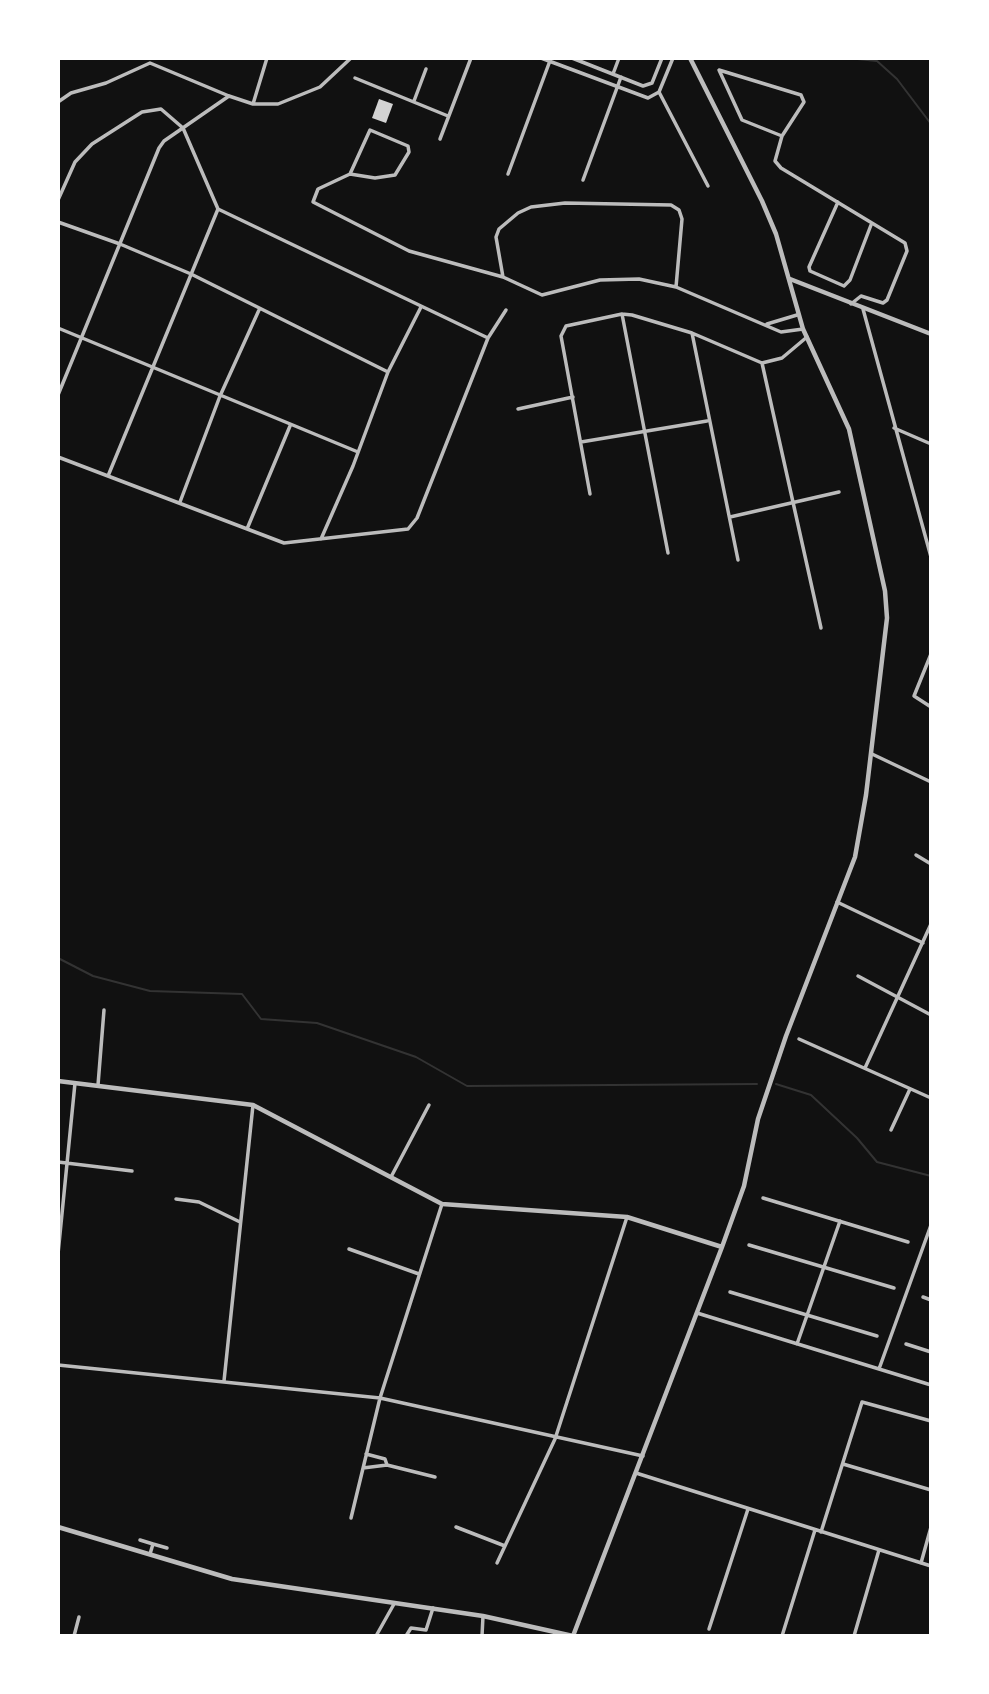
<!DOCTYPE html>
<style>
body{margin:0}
#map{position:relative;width:989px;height:1694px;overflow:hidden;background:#111;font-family:Rubik,sans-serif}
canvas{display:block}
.frame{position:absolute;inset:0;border:60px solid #fff;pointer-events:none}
</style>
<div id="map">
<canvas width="989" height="1694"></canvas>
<div class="frame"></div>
</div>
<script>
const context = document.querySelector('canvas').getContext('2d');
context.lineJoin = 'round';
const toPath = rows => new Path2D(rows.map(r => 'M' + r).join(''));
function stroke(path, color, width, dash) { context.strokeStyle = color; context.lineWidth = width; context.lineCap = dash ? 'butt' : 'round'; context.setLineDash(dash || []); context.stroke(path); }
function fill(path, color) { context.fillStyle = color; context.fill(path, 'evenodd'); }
stroke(toPath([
 [848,58,877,61,897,79,931,124],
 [58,958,93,976,150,991,242,994,261,1019,317,1023,416,1057,467,1086,757,1084],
 [776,1084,811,1095,857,1138,877,1162,931,1176]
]), '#333', 2);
fill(toPath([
 [379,99,393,104,386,123,372,118]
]), '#d3d3d3');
stroke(toPath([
 [541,58,648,98,659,92,673,58],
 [572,58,643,86,652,83,662,58],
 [613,74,619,58],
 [355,78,448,116],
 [659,92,708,186],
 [414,101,426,69],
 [58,102,71,93,106,83,150,63,229,96,253,104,278,104,320,87,351,58],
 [253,104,267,58],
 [782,136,742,120,719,70,801,95,804,102,782,136,775,161,781,168,905,243,907,251,887,300,883,303,861,296,851,304],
 [440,139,471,58],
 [350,174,370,130,408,146,409,152,395,175,375,178,350,174,318,189,313,202,409,251,503,277,542,295,600,280,639,279,676,287,781,332,803,329],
 [508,174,551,58],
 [583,180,621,77],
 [58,200,75,162,92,144,142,112,161,109,183,128,218,209,488,338],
 [838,202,809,267,810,271,844,286,850,280,871,225],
 [58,222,120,244,191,274,388,372],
 [503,277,496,237,499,229,518,213,531,207,565,203,671,205,679,210,682,219,676,287],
 [863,309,931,557],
 [622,314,668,553],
 [767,324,797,315],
 [58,328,358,452],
 [692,333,738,560],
 [762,363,821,628],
 [58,395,159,148,164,141,229,96],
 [518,409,573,397],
 [894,428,931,444],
 [581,442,707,421],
 [58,457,284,543,408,529,417,518,488,338,506,310],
 [108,476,218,209],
 [590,494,561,336,566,326,622,314,632,315,692,333,762,363,782,358,807,337],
 [180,502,220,396,259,310],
 [730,517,839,492],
 [247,529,290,426],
 [321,539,353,466,388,372,421,307],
 [931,654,914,696,931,707],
 [872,754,931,782],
 [916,855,931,864],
 [837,902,923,943],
 [858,976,931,1015],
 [799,1039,931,1098],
 [865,1068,931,924],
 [98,1085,104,1010],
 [891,1130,910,1089],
 [58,1162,132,1171],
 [391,1177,429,1105],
 [763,1198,908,1242],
 [176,1199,199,1202,240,1222],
 [749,1245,894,1288],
 [349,1249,419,1274],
 [58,1254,75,1083],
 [730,1292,877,1336],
 [923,1297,931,1300],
 [697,1313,931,1385],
 [797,1344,840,1221],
 [906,1344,931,1352],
 [58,1365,380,1398,643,1456],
 [879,1369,931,1225],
 [224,1381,253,1105],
 [366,1454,385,1459,387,1465,435,1477],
 [843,1464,931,1490],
 [363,1468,387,1465],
 [636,1473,931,1566],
 [351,1518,380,1398,442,1204],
 [456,1527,505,1546],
 [821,1532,862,1402,931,1421],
 [140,1540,153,1544],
 [150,1554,153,1544,167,1548],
 [497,1563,555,1439,627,1217],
 [921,1563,931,1527],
 [709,1629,748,1509],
 [74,1636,79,1617],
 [376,1636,394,1604],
 [406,1636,411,1628,426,1630,433,1608],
 [482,1636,483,1616],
 [782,1636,815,1530],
 [854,1636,879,1550]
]), '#bcbcbc', 3.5);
stroke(toPath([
 [790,279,931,334],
 [58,1081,253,1105,442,1204,627,1217,722,1247],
 [58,1527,232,1579,483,1616,573,1636],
 [573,1636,722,1247,744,1186,758,1119,786,1036,855,857,866,795,887,618,885,591,849,429,803,329,776,234,762,201,690,58]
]), '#bcbcbc', 4.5);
</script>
